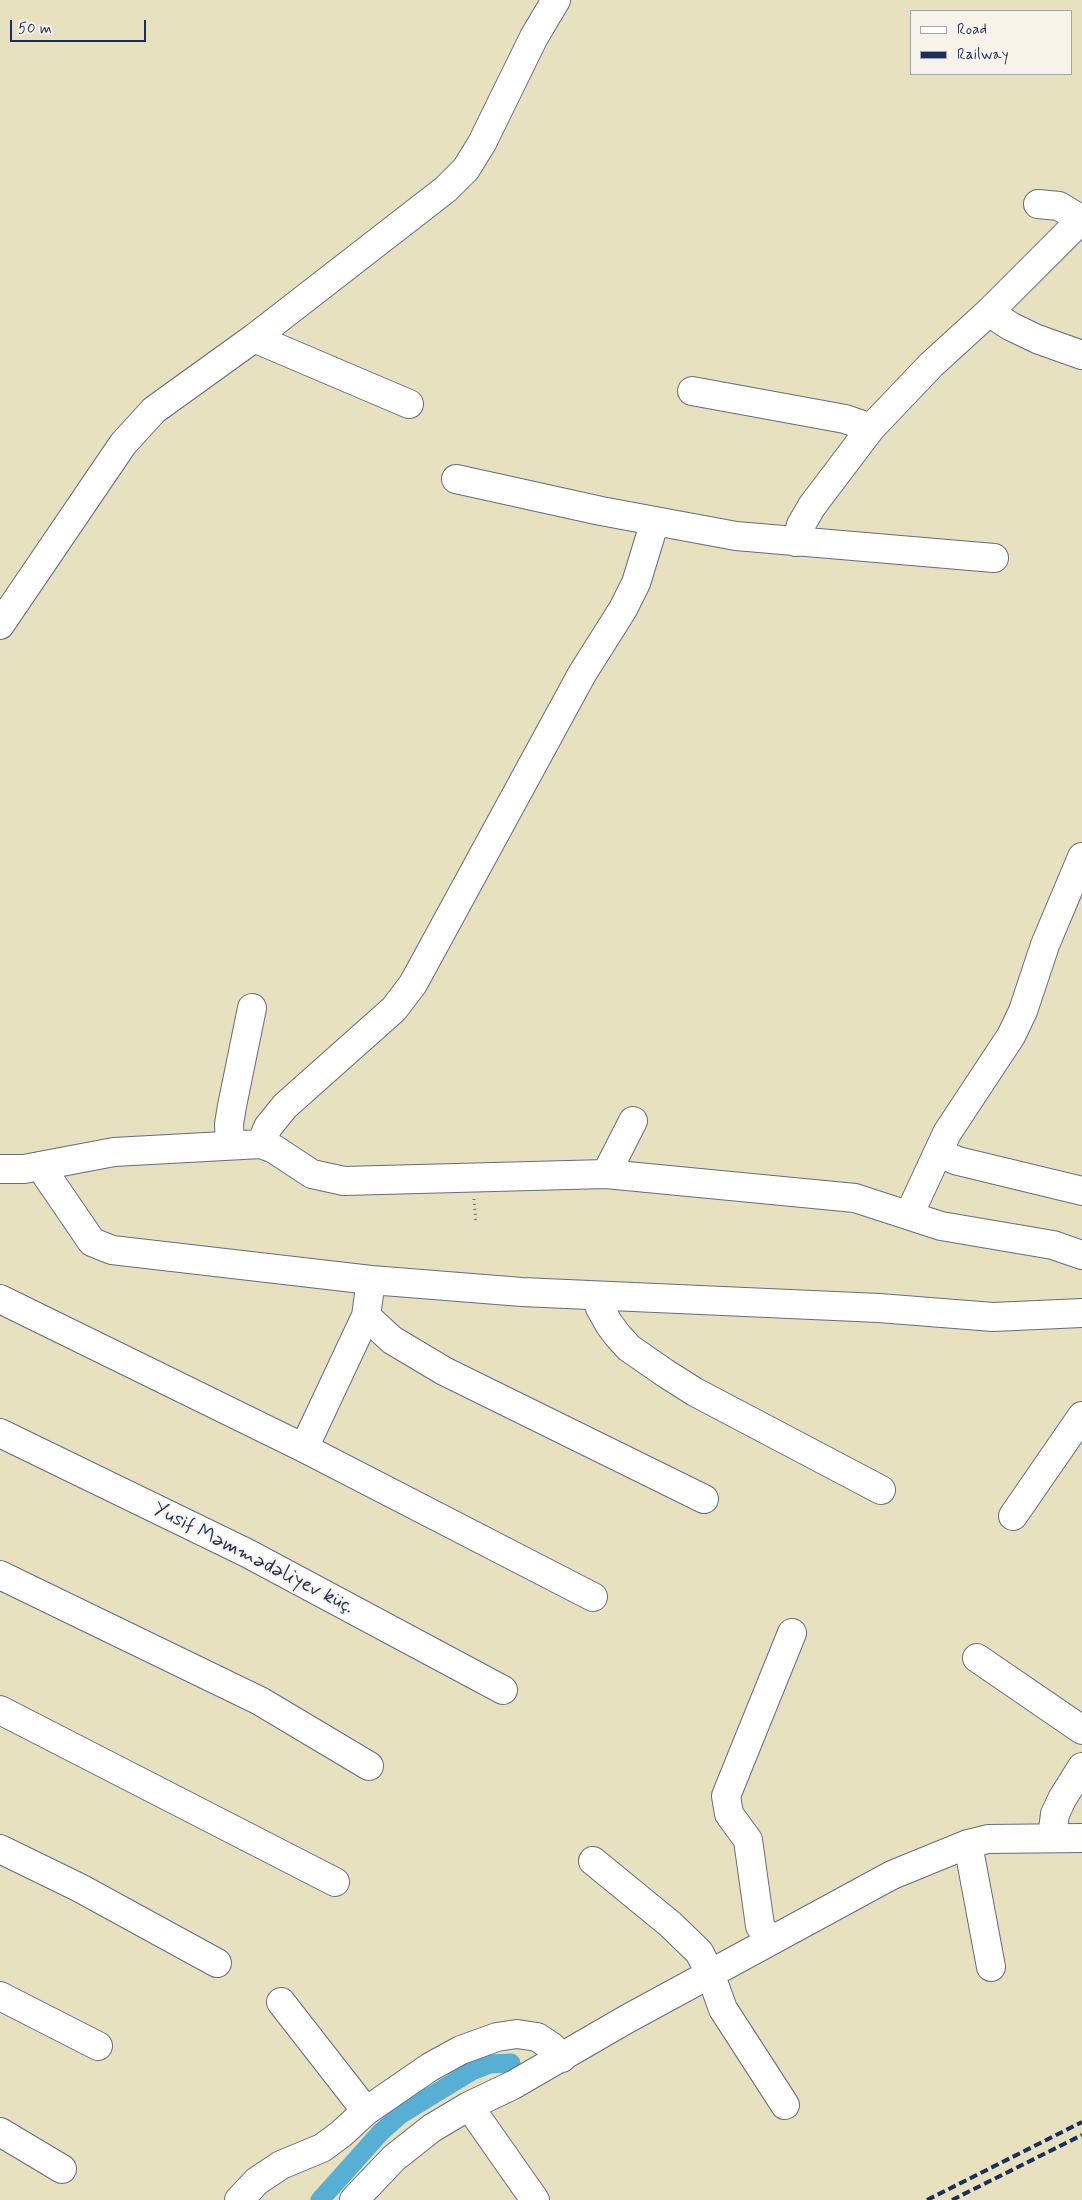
<!DOCTYPE html>
<meta charset="utf-8">
<style>
body{margin:0}
#map{position:relative;width:1082px;height:2200px;overflow:hidden;background:#e7e1bf;font-family:Mynerve,sans-serif}
canvas{display:block}
.legend{position:absolute;left:910px;top:10px;width:162px;height:65px;box-sizing:border-box;background:#f7f3e8;border:1px solid #9fa5b1;margin:0;padding:6px 9px;list-style:none;font-size:15px;color:#1b2f5e}
.legend li{display:flex;align-items:center;gap:10px;height:25px}
.legend b{width:25px;border:1px solid #9fa5b1}
.scale{position:absolute;left:10px;top:20px;width:136px;height:22px;box-sizing:border-box;border:2px solid #1b2f5e;border-top:0;padding-left:6px;font-size:15px;line-height:18px;white-space:nowrap;color:#1b2f5e;-webkit-text-stroke:4px #f7f3e8;paint-order:stroke}
</style>
<div id="map">
<canvas width="1082" height="2200"></canvas>
<ul class="legend">
<li><b style="height:6px;background:#fff"></b>Road</li>
<li><b style="height:6px;background:#1b2f5e"></b>Railway</li>
</ul>
<div class="scale">50 m</div>
</div>
<script>
const context = document.querySelector('canvas').getContext('2d');
context.lineJoin = 'round';
const toPath = rows => new Path2D(rows.map(r => 'M' + r).join(''));
function stroke(path, color, width, dash) { context.strokeStyle = color; context.lineWidth = width; context.lineCap = dash ? 'butt' : 'round'; context.setLineDash(dash || []); context.stroke(path); }
function drawText(font, color, halo, rows, align = 'center') {
  context.font = font + ' Mynerve,sans-serif'; context.lineWidth = 4; context.setLineDash([]); context.textBaseline = 'middle'; context.strokeStyle = halo; context.fillStyle = color; for (const [text, x, y, turn = 0] of rows) {
    context.save(); context.translate(x, y); context.rotate((+turn || 0) * Math.PI / 180); context.textAlign = isNaN(turn) ? turn : align; if (halo) context.strokeText(text, 0, 0); context.fillText(text, 0, 0); context.restore();
  }
}
stroke(toPath([
 [320,2200,381,2132,400,2115,472,2071,490,2064,511,2063]
]), '#57b0d4', 19);
const minor = toPath([
 [1038,204,1059,206,1082,220],
 [989,312,1010,326,1037,339,1082,355],
 [254,338,409,404],
 [692,391,845,419,871,428],
 [456,479,601,511,736,536,994,558],
 [796,542,801,525,812,506,871,428,931,365,989,312,1082,219],
 [0,625,123,444,154,410,254,338,446,189,466,169,482,143,534,37,556,0],
 [230,1144,229,1124,232,1106,252,1008],
 [261,1144,268,1127,285,1106,394,1009,413,984,582,674,623,609,636,583,655,521],
 [938,1153,958,1161,1082,1191],
 [40,1166,92,1242,112,1250,371,1280,522,1292,879,1308,993,1317,1082,1313],
 [0,1169,24,1169,114,1152,261,1144,274,1149,312,1174,344,1181,606,1174,855,1198,941,1226,1053,1245,1082,1255],
 [606,1174,633,1121],
 [909,1215,947,1133,1011,1036,1023,1011,1045,945,1082,857],
 [371,1280,366,1316,392,1340,444,1371,704,1499],
 [598,1297,600,1308,609,1324,618,1336,629,1348,665,1373,695,1392,881,1490],
 [0,1299,304,1448,593,1597],
 [0,1433,247,1553,503,1690],
 [304,1448,366,1316],
 [1013,1516,1082,1416],
 [0,1575,260,1701,369,1766],
 [977,1658,1082,1730],
 [0,1710,335,1882],
 [1052,1837,1055,1814,1062,1799,1082,1767],
 [968,1844,991,1967],
 [0,1849,80,1888,217,1963],
 [593,1861,670,1924,699,1952,710,1973,723,2009,785,2105],
 [770,1940,760,1926,748,1840,729,1814,726,1796,792,1633],
 [0,1996,98,2046],
 [281,2002,366,2111],
 [469,2106,535,2200],
 [0,2132,62,2169],
 [239,2200,257,2181,281,2165,322,2148,341,2134,366,2111,430,2067,461,2050,497,2037,517,2034,537,2037,552,2047,562,2058],
 [354,2200,394,2158,432,2128,469,2106,513,2085,627,2019,892,1875,968,1844,988,1839,1082,1838]
]);
stroke(minor, '#626d80', 30);
stroke(toPath([
 [474,1199,476,1223]
]), '#626d80', 3, [1, 4]);
stroke(minor, '#fff', 28);
stroke(toPath([
 [927,2200,1082,2122],
 [952,2200,1082,2135]
]), '#1b2f5e', 4, [8, 4]);
drawText('20px', '#1b2f5e', '#f7f3e8', [
 ["Yusif Məmmədəliyev küç.",253,1559,27]
]);
</script>
